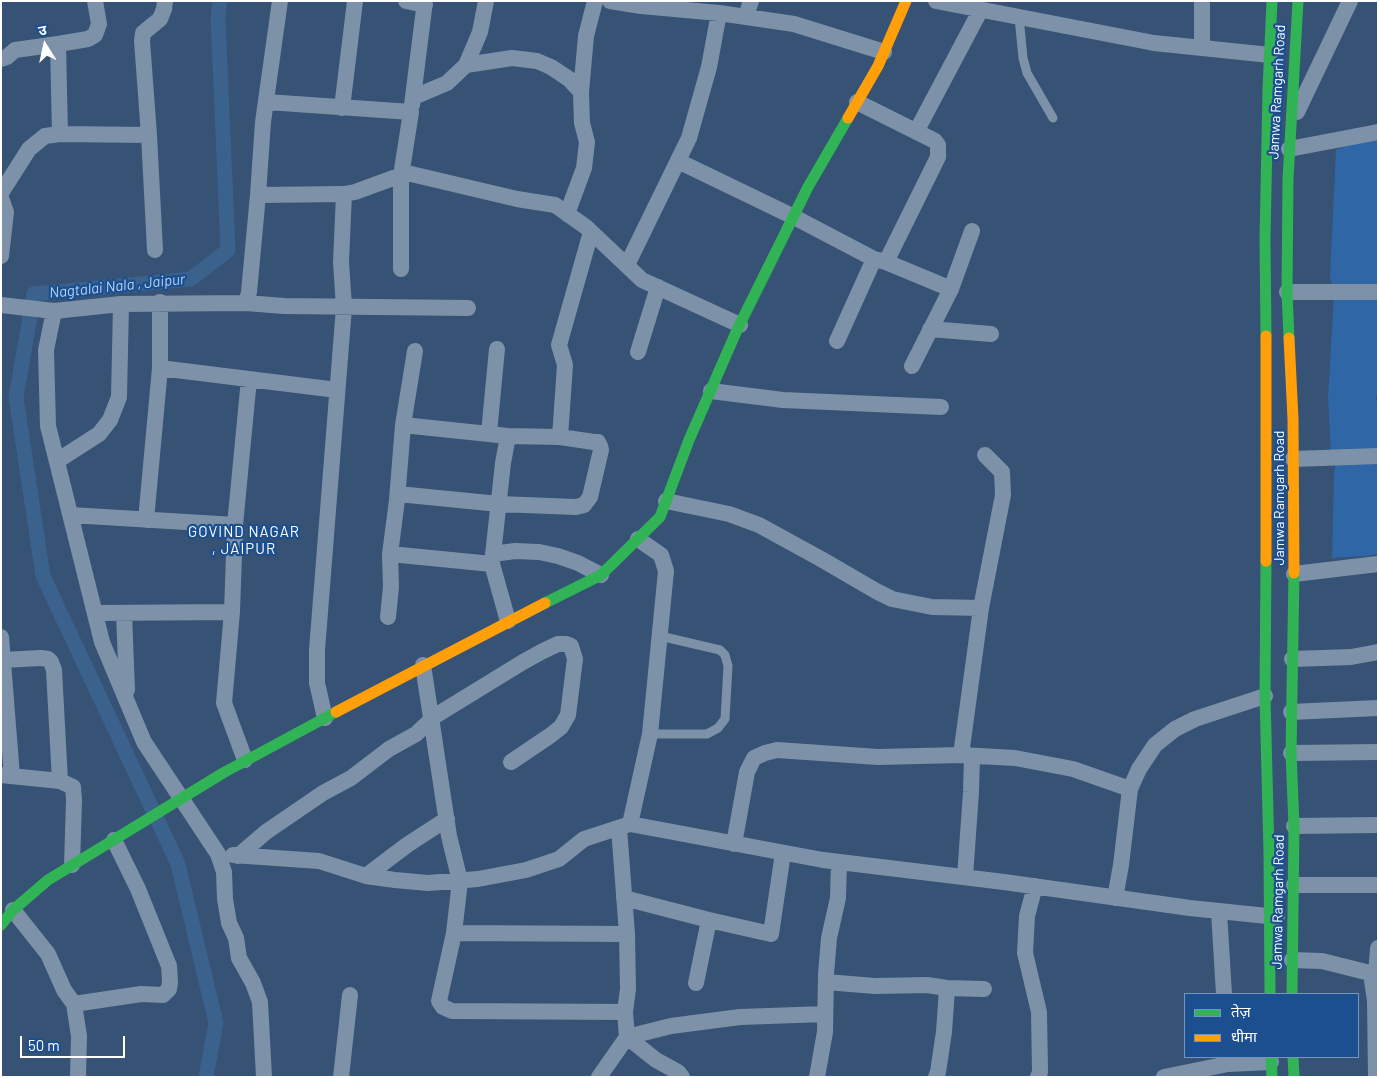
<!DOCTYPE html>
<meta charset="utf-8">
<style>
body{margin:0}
#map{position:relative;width:1379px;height:1078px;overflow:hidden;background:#365274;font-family:Barlow,"Noto Sans Devanagari",sans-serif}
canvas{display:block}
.frame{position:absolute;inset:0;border:2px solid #fff;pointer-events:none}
.legend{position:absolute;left:1184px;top:993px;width:175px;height:65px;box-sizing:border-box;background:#1b4f8f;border:1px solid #7695bc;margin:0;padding:6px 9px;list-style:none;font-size:15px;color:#fff}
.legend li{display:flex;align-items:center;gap:10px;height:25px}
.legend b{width:25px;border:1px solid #7695bc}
.north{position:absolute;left:20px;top:20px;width:50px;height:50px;-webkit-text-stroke:4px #1b4f8f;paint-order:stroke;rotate:350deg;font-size:14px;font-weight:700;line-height:20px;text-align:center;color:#fff}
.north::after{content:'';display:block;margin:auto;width:18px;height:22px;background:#fff;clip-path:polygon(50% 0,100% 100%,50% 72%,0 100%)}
.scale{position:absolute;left:20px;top:1036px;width:105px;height:22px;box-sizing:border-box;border:2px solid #fff;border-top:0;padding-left:6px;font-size:15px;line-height:18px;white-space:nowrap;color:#fff;-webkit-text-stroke:4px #1b4f8f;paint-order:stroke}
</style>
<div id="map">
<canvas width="1379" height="1078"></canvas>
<div class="frame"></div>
<ul class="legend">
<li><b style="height:6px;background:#30b455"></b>तेज़</li>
<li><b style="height:6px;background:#ff9f0a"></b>धीमा</li>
</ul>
<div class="north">उ</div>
<div class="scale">50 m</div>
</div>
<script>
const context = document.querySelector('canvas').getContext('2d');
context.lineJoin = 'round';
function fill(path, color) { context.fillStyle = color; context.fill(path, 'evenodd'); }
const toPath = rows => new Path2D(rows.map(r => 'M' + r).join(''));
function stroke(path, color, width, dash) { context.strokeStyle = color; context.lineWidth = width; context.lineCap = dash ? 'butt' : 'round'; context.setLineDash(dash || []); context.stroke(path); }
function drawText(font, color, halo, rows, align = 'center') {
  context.font = font + ' Barlow,sans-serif'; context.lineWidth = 4.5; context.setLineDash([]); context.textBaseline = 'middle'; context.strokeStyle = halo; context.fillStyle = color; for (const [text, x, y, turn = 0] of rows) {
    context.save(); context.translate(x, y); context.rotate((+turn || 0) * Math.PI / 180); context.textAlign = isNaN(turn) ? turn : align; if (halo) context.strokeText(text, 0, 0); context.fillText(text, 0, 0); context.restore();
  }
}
fill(toPath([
 [1378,137,1378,286,1333,288,1330,277,1336,150,1342,147],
 [1334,296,1378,299,1378,389,1376,399,1378,405,1378,554,1367,556,1332,558,1334,474,1336,462,1331,456,1328,396]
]), '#2f66a5');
stroke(toPath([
 [206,1077,216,1023,178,864,43,576,16,397,34,294,191,279,228,250,218,18,220,1]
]), '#3b618d', 15);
stroke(toPath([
 [1019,17,1023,58,1027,73,1053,118],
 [650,734,707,734,718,728,725,719,728,666,725,655,720,650,660,636]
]), '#7d92a8', 9);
stroke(toPath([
 [406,1,425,5],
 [610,1,641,6,719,13,794,24,884,52],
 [936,1,1154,43,1270,55],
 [1202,1,1202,48],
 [746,16,751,1],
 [1,59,7,57,15,50,58,44],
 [466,65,512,58,537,61,551,67,569,79,581,92],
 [414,97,447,83,466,65,480,32,486,1],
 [267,102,411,112,401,176,401,269],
 [412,105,425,1],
 [342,108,355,1],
 [1297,112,1350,1],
 [916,132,980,11],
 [60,134,58,44,88,39,95,35,99,24,95,1],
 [149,135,142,41,143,33,160,19,164,9,165,1],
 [1289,149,1378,132],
 [678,161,794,217,874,259,886,262,938,157,938,145,935,141,857,102],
 [1,193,29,149,45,136,60,134,149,135,155,250],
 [344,194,355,192,407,173,517,199,555,205,586,227,642,280,740,325],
 [258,195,344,194,341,262,344,307,317,650,317,683,325,718],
 [1,198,6,212,1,256],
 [567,214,584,168,587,142,582,123,581,92,586,36,595,1],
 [886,262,951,289],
 [627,265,689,138,709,67,719,13],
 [1287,292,1378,292],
 [160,302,160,368],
 [246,303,284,306,468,308],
 [1,305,54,311],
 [930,329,991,334],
 [837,341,874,259],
 [638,352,658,287],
 [912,366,951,289,972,231],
 [711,391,783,400,941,407],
 [403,425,508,436,560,437,565,365,559,345,591,232],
 [489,433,497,349],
 [1293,459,1378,456],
 [57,461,99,434,110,420,119,397,121,304],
 [398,494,499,504,576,507,584,505,590,497,601,450,600,446,598,442,594,442,560,437],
 [666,501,729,514,759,525,821,559,876,591,892,599,932,607,981,608],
 [71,515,235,525,249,379],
 [146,520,160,368,337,390],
 [638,539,661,555,666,571,650,734,630,824,823,860,1004,882,1190,908,1277,917],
 [390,554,492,564,508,621],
 [493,554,515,551,539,552,558,556,578,563,601,575],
 [492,564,503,463,508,436],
 [1294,574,1378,564],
 [232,612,224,703,245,760],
 [95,613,232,612,235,525],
 [124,613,127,690],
 [388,617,391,587,390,554,397,500,403,425,415,351],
 [1,637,12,776],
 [1292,659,1351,657,1378,652],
 [3,660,41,658,48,659,51,662,54,670,60,781],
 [423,665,449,836,460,881,454,933,439,1001,443,1007,452,1011,625,1012],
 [1291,712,1378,708],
 [1291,753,1378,752],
 [961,755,981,608,1003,495,1002,472,985,455],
 [1,775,60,781,73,787,74,800,72,865],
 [1130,789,1139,769,1155,745,1175,729,1195,719,1265,696],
 [1294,826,1378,825],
 [619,828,627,934,628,989,625,1012,627,1037,671,1026,740,1017,825,1014],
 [734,844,747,772,754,758,765,753,777,750,878,757,961,755,1015,758,1073,769,1130,789,1121,865,1115,898],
 [233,855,319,861,366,876,395,880,428,883,478,879,526,870,559,859,584,839,630,824],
 [238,856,266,832,323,793,351,778,389,749,416,734,435,716,523,662,543,651,558,644,566,644,571,646,575,659,568,715,561,727,551,735,511,762],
 [366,876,407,845,447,819],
 [965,877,971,792,972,756],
 [1294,885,1378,885],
 [1035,886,1027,916,1025,953,1039,1012,1040,1072,1038,1077],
 [624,898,709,920,771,934,783,853],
 [13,910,48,954,64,990,74,1004,141,994,163,995,169,989,170,982,169,966,138,889,114,840],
 [1219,912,1224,994],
 [454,933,627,934],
 [1292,960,1322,961,1378,975],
 [1371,973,1375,1001,1376,1077],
 [1376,974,1378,948],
 [826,982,875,986,927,985,947,988,984,989],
 [696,983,709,920],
 [74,1004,79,1036,78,1077],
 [264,1077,260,1002,253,983,239,958,236,938,229,923,225,899,224,872,218,854,144,742,102,642,48,426,46,350,54,311,121,304,246,303,249,292,258,195,263,122,280,1],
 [341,1077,350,995],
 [599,1077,627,1037,656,1060,678,1072,682,1077],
 [817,1077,825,1032,826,974,829,938,838,898,839,862],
 [936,1077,938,1072,944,1032,947,988],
 [1164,1077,1228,1064,1271,1062]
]), '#7d92a8', 16);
stroke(toPath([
 [1266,336,1265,239,1268,90,1272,1],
 [1289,338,1287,292,1288,179,1298,1],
 [1266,561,1265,696,1269,853,1270,994],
 [545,603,601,575,660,517,689,440,737,330,808,187,848,118],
 [1,925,13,910,48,880,223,773,336,712],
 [1292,994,1294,826,1291,753,1294,573],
 [1271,1057,1272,1077],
 [1293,1057,1294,1077]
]), '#30b455', 11);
stroke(toPath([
 [848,118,878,66,906,1],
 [1289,338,1293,419,1294,573],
 [1266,561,1266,336],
 [336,712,545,603]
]), '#ff9f0a', 11);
drawText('14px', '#fff', '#1b4f8f', [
 ["Jamwa Ramgarh Road",1277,92,-87],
 ["Jamwa Ramgarh Road",1279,498,-90],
 ["Jamwa Ramgarh Road",1278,902,-89]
]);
drawText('italic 15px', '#b5d3f5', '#1b4f8f', [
 ["Nagtalai Nala , Jaipur",117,286,-6]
]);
context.letterSpacing = '1px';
drawText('15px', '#fff', '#1b4f8f', [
 ["GOVIND NAGAR",244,532],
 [", JAIPUR",244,549]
]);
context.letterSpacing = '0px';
</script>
